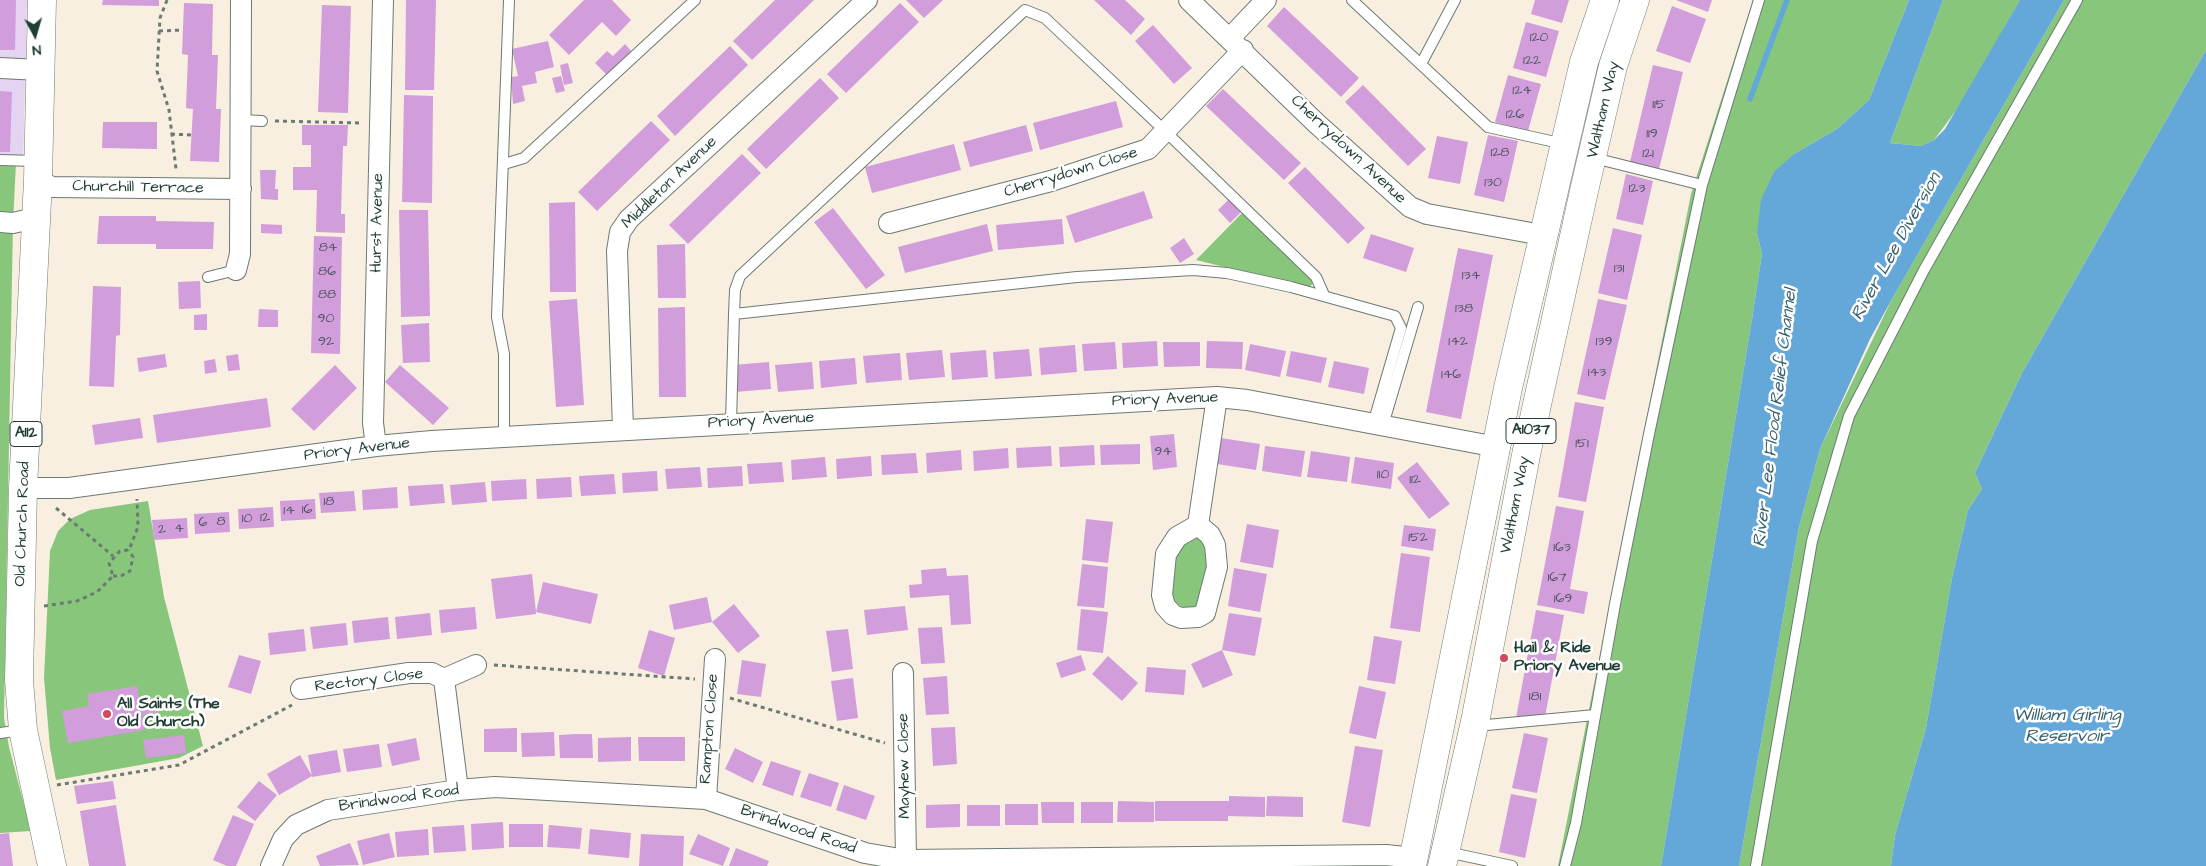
<!DOCTYPE html>
<style>
body{margin:0}
#map{position:relative;width:2206px;height:866px;overflow:hidden;background:#f9efe1;font-family:"Architects Daughter",sans-serif}
canvas{display:block}
.north{position:absolute;left:10px;top:10px;width:50px;height:50px;-webkit-text-stroke:4px #fff;paint-order:stroke;rotate:174deg;font-size:14px;font-weight:700;line-height:20px;text-align:center;color:#1f3d34}
.north::after{content:'';display:block;margin:auto;width:18px;height:22px;background:#1f3d34;clip-path:polygon(50% 0,100% 100%,50% 72%,0 100%)}
</style>
<div id="map">
<canvas width="2206" height="866"></canvas>
<div class="north">N</div>
</div>
<script>
const context = document.querySelector('canvas').getContext('2d');
context.lineJoin = 'round';
function fill(path, color) { context.fillStyle = color; context.fill(path, 'evenodd'); }
const toPath = rows => new Path2D(rows.map(r => 'M' + r).join(''));
function stroke(path, color, width, dash) { context.strokeStyle = color; context.lineWidth = width; context.lineCap = dash ? 'butt' : 'round'; context.setLineDash(dash || []); context.stroke(path); }
function drawText(font, color, halo, rows, align = 'center') {
  context.font = font + ' "Architects Daughter",sans-serif'; context.lineWidth = 5; context.setLineDash([]); context.textBaseline = 'middle'; context.strokeStyle = halo; context.fillStyle = color; for (const [text, x, y, turn = 0] of rows) {
    context.save(); context.translate(x, y); context.rotate((+turn || 0) * Math.PI / 180); context.textAlign = isNaN(turn) ? turn : align; if (halo) context.strokeText(text, 0, 0); context.fillText(text, 0, 0); context.restore();
  }
}
fill(toPath([
 [0,0,27,0,23,164,0,163]
]), '#e4d3f1');
fill(toPath([
 [1753,0,1909,0,1869,100,1837,129,1794,154,1757,233,1762,254,1752,319,1661,866,1558,866,1691,194],
 [1943,0,2020,0,1963,101,1934,140,1921,146,1890,143],
 [2064,0,2206,0,2206,50,2022,373,1975,473,1982,489,1968,510,1952,578,1926,728,1895,835,1891,866,1739,866,1799,527,1820,449,1892,299],
 [0,163,16,163,13,223,4,718,9,747,31,831,0,833],
 [1243,212,1313,282,1310,288,1196,260],
 [148,501,164,597,203,746,179,758,56,780,50,748,44,678,50,551,58,531,70,519,90,510],
 [1194,535,1206,542,1209,558,1201,601,1196,606,1188,609,1174,603,1171,591,1174,557,1179,547]
]), '#88c67c');
fill(toPath([
 [1909,0,1943,0,1890,143,1921,146,1934,140,1945,129,2020,0,2064,0,1892,299,1870,339,1820,449,1799,527,1739,866,1661,866,1752,319,1762,254,1757,233,1761,200,1774,172,1794,154,1837,129,1869,100],
 [2206,50,2206,866,1891,866,1895,835,1926,728,1952,578,1968,510,1982,489,1975,473,2022,373]
]), '#63a8d9');
stroke(toPath([
 [1750,99,1787,0]
]), '#63a8d9', 5.5);
fill(toPath([
 [0,0,16,0,15,50,0,50],
 [103,0,159,0,159,6,102,5],
 [406,0,436,0,434,90,405,90],
 [584,0,612,0,631,20,616,36,602,22,569,55,549,35],
 [775,0,814,0,752,60,733,41],
 [906,0,943,0,924,18],
 [1094,0,1125,0,1145,19,1131,35],
 [1535,0,1569,0,1562,23,1531,14],
 [1676,0,1712,0,1708,12],
 [184,3,213,4,212,55,218,55,216,109,221,109,219,162,190,161,193,109,186,108,188,55,182,54],
 [900,3,919,22,846,93,827,74],
 [322,5,351,6,348,113,318,112],
 [1672,6,1706,19,1690,63,1656,51],
 [1284,7,1359,78,1341,97,1267,26],
 [1526,22,1559,31,1546,77,1513,68],
 [1153,25,1192,68,1174,84,1135,41],
 [548,41,554,67,535,72,537,83,522,86,525,101,513,104,511,77,518,76,512,49],
 [625,44,632,52,608,76,595,63,607,51,613,56],
 [730,46,748,65,675,136,657,116],
 [568,63,573,83,564,85,560,65],
 [1653,65,1683,72,1659,169,1630,162],
 [1508,75,1541,84,1528,131,1495,122],
 [561,76,565,91,556,93,552,78],
 [820,78,839,98,766,169,747,149],
 [1363,85,1426,149,1408,166,1345,102],
 [1223,89,1301,163,1284,180,1206,106],
 [0,91,12,92,10,152,0,152],
 [404,95,433,96,432,203,402,202],
 [1116,101,1123,127,1040,150,1033,123],
 [651,121,670,140,597,211,578,192],
 [103,122,157,122,157,149,102,148],
 [302,125,348,125,347,146,343,146,341,214,345,214,345,233,316,232,317,190,293,190,293,167,311,167,311,145,302,145],
 [1026,125,1033,151,970,167,963,142],
 [1488,135,1518,141,1504,202,1474,195],
 [1437,136,1468,142,1460,184,1428,178],
 [954,144,961,170,872,193,865,167],
 [742,154,761,173,688,244,669,225],
 [1305,167,1365,228,1348,244,1288,183],
 [260,170,276,170,275,189,278,189,278,200,261,199],
 [1626,174,1653,181,1643,225,1616,219],
 [1144,191,1153,218,1075,243,1066,216],
 [1229,199,1242,211,1230,223,1218,210],
 [575,202,576,292,550,292,549,203],
 [833,208,885,275,866,289,814,222],
 [399,210,428,210,430,316,401,317],
 [99,216,156,216,156,221,214,222,213,249,156,249,156,244,97,244],
 [1062,219,1064,244,998,250,996,225],
 [261,224,282,225,282,234,261,233],
 [987,224,993,251,905,273,898,247],
 [1613,228,1642,235,1627,300,1598,293],
 [1371,234,1414,248,1406,272,1363,258],
 [314,236,342,237,340,354,311,353],
 [1184,238,1194,254,1180,263,1170,248],
 [685,244,686,298,658,298,657,245],
 [1458,248,1493,255,1461,419,1426,412],
 [200,281,201,308,179,309,178,282],
 [93,286,121,287,120,335,116,336,114,387,89,386],
 [577,299,584,405,556,407,549,301],
 [1598,299,1627,305,1605,400,1577,394],
 [685,307,686,397,659,397,658,308],
 [259,309,278,310,278,327,258,327],
 [207,314,207,330,194,330,194,315],
 [429,323,430,362,403,363,401,325],
 [1157,341,1158,366,1123,368,1122,343],
 [1207,341,1243,342,1242,369,1206,368],
 [1115,342,1117,369,1084,371,1082,344],
 [1163,342,1200,342,1200,366,1164,367],
 [1250,344,1286,351,1280,377,1245,370],
 [1075,345,1077,372,1041,375,1039,348],
 [1029,349,1032,376,995,379,993,352],
 [942,350,945,377,909,380,906,353],
 [986,350,988,377,952,380,950,353],
 [1291,351,1327,358,1321,383,1286,376],
 [900,353,902,380,866,383,863,356],
 [165,354,167,367,139,372,137,358],
 [238,354,240,370,228,371,226,356],
 [855,358,857,384,821,388,819,361],
 [215,359,217,372,205,374,204,361],
 [1334,361,1369,368,1364,394,1328,387],
 [769,362,771,389,735,392,733,365],
 [812,362,814,389,778,392,775,365],
 [335,365,357,388,314,431,291,409],
 [400,365,449,408,433,425,385,382],
 [267,398,271,427,157,443,153,415],
 [1575,402,1604,407,1586,502,1558,497],
 [140,418,143,438,95,445,92,425],
 [1174,434,1177,467,1153,470,1150,436],
 [1221,438,1260,444,1256,470,1217,464],
 [1140,444,1140,464,1101,465,1100,445],
 [1094,445,1095,465,1060,467,1059,447],
 [1051,446,1052,466,1017,468,1016,448],
 [1265,446,1305,451,1301,477,1262,471],
 [1008,448,1009,468,974,471,973,451],
 [961,450,962,470,927,473,926,453],
 [1311,451,1350,457,1347,482,1307,477],
 [916,453,918,473,882,475,881,455],
 [871,456,872,476,837,479,836,459],
 [825,457,827,477,792,480,791,460],
 [1355,457,1394,463,1391,489,1351,483],
 [782,462,784,482,749,484,747,464],
 [1417,462,1450,504,1429,519,1397,478],
 [742,466,743,486,708,488,707,468],
 [700,467,702,487,667,489,665,469],
 [657,471,658,491,623,493,622,473],
 [614,474,616,494,581,496,579,476],
 [571,477,572,497,537,499,536,479],
 [526,479,527,499,492,501,491,481],
 [485,482,487,502,452,505,450,485],
 [443,484,445,503,410,506,408,486],
 [397,487,398,508,363,510,362,490],
 [354,491,356,511,321,513,319,493],
 [315,499,316,519,281,521,280,501],
 [1556,506,1584,511,1570,589,1588,592,1584,614,1537,605],
 [273,507,274,527,239,529,238,509],
 [229,512,230,532,195,534,194,514],
 [187,518,188,538,154,540,152,520],
 [1086,519,1113,522,1108,563,1082,560],
 [1247,524,1279,530,1273,568,1240,562],
 [1404,525,1436,529,1433,551,1401,546],
 [1401,553,1430,557,1420,632,1390,628],
 [1082,564,1108,567,1104,608,1077,606],
 [946,568,947,576,968,575,971,624,951,625,949,595,910,598,909,585,922,584,921,570],
 [1234,568,1267,574,1260,612,1228,606],
 [532,574,536,612,543,582,598,594,591,624,536,612,536,614,496,619,491,579],
 [707,597,712,622,674,630,669,605],
 [734,604,760,636,738,653,712,622],
 [905,606,908,630,867,635,864,610],
 [475,607,477,629,441,633,439,610],
 [1081,609,1108,612,1103,653,1077,650],
 [1536,610,1564,615,1545,717,1516,718],
 [430,613,432,635,397,639,395,617],
 [1229,613,1262,618,1255,656,1222,650],
 [388,617,390,639,354,643,352,621],
 [346,623,348,645,313,649,310,627],
 [942,627,945,663,921,664,918,628],
 [304,629,306,651,270,655,268,633],
 [848,629,853,669,832,672,826,631],
 [649,630,675,638,664,676,638,668],
 [1374,636,1402,641,1395,684,1367,680],
 [1222,650,1233,675,1203,688,1191,664],
 [239,655,261,661,251,694,228,687],
 [1081,655,1086,670,1061,678,1056,663],
 [1108,656,1138,683,1122,701,1092,674],
 [742,660,766,664,761,697,737,694],
 [1147,667,1186,670,1184,695,1145,692],
 [947,676,949,714,926,715,923,678],
 [853,678,858,718,837,721,831,681],
 [137,686,140,704,158,701,160,712,142,715,145,730,68,743,62,711,89,706,87,694],
 [1359,686,1386,692,1376,739,1349,733],
 [955,727,957,764,933,766,931,728],
 [517,728,517,752,484,752,484,729],
 [554,732,555,756,522,757,521,733],
 [1524,733,1548,738,1537,793,1512,788],
 [576,734,592,734,593,758,560,758,559,735],
 [184,735,186,753,146,758,143,740],
 [631,737,631,761,598,762,598,738],
 [638,737,685,737,685,761,639,761],
 [416,738,420,760,392,766,387,744],
 [379,744,382,767,347,772,343,749],
 [1355,746,1383,750,1370,827,1342,822],
 [735,748,763,762,753,783,725,769],
 [337,750,341,772,312,777,308,755],
 [300,755,312,776,279,795,267,774],
 [771,761,801,771,793,796,762,785],
 [809,773,839,783,831,807,800,797],
 [113,781,116,799,77,804,74,786],
 [259,781,277,795,255,821,237,807],
 [844,785,875,796,866,820,836,810],
 [1511,794,1537,799,1525,858,1499,852],
 [1229,796,1265,797,1265,817,1228,816,1228,821,1155,821,1155,801,1229,801],
 [1267,796,1303,797,1303,817,1266,816],
 [1118,801,1154,802,1154,822,1117,822],
 [1041,802,1074,802,1074,823,1042,823],
 [1081,802,1113,802,1113,823,1081,823],
 [960,804,960,827,926,828,926,805],
 [1005,804,1038,804,1038,825,1005,825],
 [116,805,126,866,89,866,80,811],
 [967,805,1000,805,1000,826,967,826],
 [233,815,254,824,236,866,227,866,213,860],
 [503,822,504,848,472,850,471,824],
 [509,824,543,824,543,847,509,847],
 [464,825,466,851,434,853,432,827],
 [549,825,582,828,580,849,547,847],
 [428,829,429,855,397,857,395,832],
 [590,829,631,833,629,858,588,854],
 [9,833,13,866,0,866,0,834],
 [389,833,395,857,363,865,357,841],
 [641,834,684,836,683,866,639,866],
 [698,834,730,848,723,866,689,854],
 [350,843,359,865,320,866,316,856],
 [736,848,769,861,767,866,729,866]
]), '#d19ddb');
const service = toPath([
 [1352,0,1488,127,1564,144],
 [1421,64,1455,0],
 [241,120,262,121],
 [1594,158,1702,185],
 [0,160,37,161],
 [504,164,524,158,695,0],
 [208,277,236,270],
 [1324,295,1316,277,1166,132,1045,18,1025,10,740,276,735,290,734,314,1077,277,1193,270,1227,273,1291,287,1395,316,1401,328,1373,424],
 [731,422,734,314],
 [1383,425,1418,307],
 [504,436,504,354,497,317,509,0],
 [1476,726,1595,715],
 [0,733,22,730],
 [1447,852,1512,866],
 [1565,866,1576,823,1615,604,1649,434,1702,185,1759,0],
 [1756,866,1812,541,1849,416,1924,270,2077,0]
]);
const minor = toPath([
 [1189,0,1316,123,1410,207,1427,214,1542,235],
 [1230,38,1266,0],
 [0,68,40,70],
 [38,180,52,187,241,189],
 [0,222,13,223,35,218],
 [889,223,1051,181,1148,149,1243,50],
 [236,270,240,254,241,0],
 [623,429,617,251,620,232,629,219,867,0],
 [376,446,373,423,383,0],
 [23,488,69,488,376,446,432,441,1217,397,1247,400,1497,447],
 [1198,525,1210,535,1215,545,1217,567,1205,613,1198,617,1181,618,1173,615,1165,606,1162,595,1166,554,1177,537,1198,525],
 [1198,525,1217,397],
 [903,673,906,860],
 [444,679,476,665],
 [301,689,409,673,432,673,444,679,458,790],
 [706,799,715,659],
 [271,866,283,839,296,825,328,810,458,790,495,787,706,799,865,853,906,860,1386,855,1414,858]
]);
const primary = toPath([
 [42,0,38,180,23,488,19,680,23,730,52,866],
 [1412,866,1508,388,1584,62,1605,0],
 [1442,866,1476,717,1527,450,1584,191,1613,66,1635,0]
]);
stroke(service, '#6b7b71', 12);
stroke(minor, '#6b7b71', 22);
stroke(primary, '#6b7b71', 29);
stroke(toPath([
 [167,0,160,18,157,71,169,110,176,169],
 [159,31,183,30],
 [275,121,362,123],
 [171,134,191,135],
 [56,508,113,556],
 [113,576,121,576,130,571,133,557,129,550],
 [44,606,77,601,97,592,113,576,109,563,120,551,129,550,138,527,137,499],
 [494,665,695,679],
 [730,698,885,743],
 [57,785,179,765,292,705]
]), '#6b7b71', 3, [4, 4]);
stroke(service, '#fff', 10);
stroke(minor, '#fff', 20);
stroke(primary, '#fff', 28);
for (const [x, y, r, color] of [
 [1504,658,5,"#d1495b"],
 [107,714,5,"#d1495b"]
]) { const dot = new Path2D(); dot.arc(x, y, r, 0, 2 * Math.PI); context.fillStyle = color; context.fill(dot); stroke(dot, '#fff', 2); }
drawText('14px', '#4c555e', null, [
 ["120",1539,38],
 ["122",1532,61],
 ["124",1522,91],
 ["115",1659,105],
 ["126",1515,115],
 ["119",1652,134],
 ["128",1500,153],
 ["121",1648,154],
 ["130",1493,183],
 ["123",1637,189],
 ["84",328,248],
 ["131",1619,269],
 ["86",327,272],
 ["134",1471,276],
 ["88",327,295],
 ["138",1464,309],
 ["90",326,319],
 ["92",326,342],
 ["142",1458,342],
 ["139",1604,342],
 ["143",1597,373],
 ["146",1451,375],
 ["151",1582,444],
 ["94",1163,452],
 ["110",1383,475],
 ["112",1415,480],
 ["18",329,502],
 ["16",307,510],
 ["14",289,511],
 ["12",265,518],
 ["10",247,519],
 ["8",221,522],
 ["6",203,523],
 ["4",179,529],
 ["2",162,530],
 ["152",1418,538],
 ["163",1562,548],
 ["167",1557,578],
 ["169",1563,599],
 ["181",1535,697]
]);
for (const [x, y, w] of [
 [1531,431,50],
 [26,434,32]
]) { const box = new Path2D(); box.roundRect(x - w / 2, y - 12.5, w, 25, 4); context.fillStyle = '#fff'; context.fill(box); stroke(box, '#1f3d34', 1); }
drawText('bold 15px', '#1f3d34', null, [
 ["A1037",1531,431],
 ["A112",26,434]
]);
drawText('16px', '#1f3d34', '#fff', [
 ["Waltham Way",1604,110,-77],
 ["Cherrydown Avenue",1348,150,43],
 ["Cherrydown Close",1071,173,-17],
 ["Middleton Avenue",670,183,-44],
 ["Churchill Terrace",138,188,1],
 ["Hurst Avenue",378,223,-89],
 ["Priory Avenue",1165,400,-2],
 ["Priory Avenue",761,421,-3],
 ["Priory Avenue",357,450,-7],
 ["Waltham Way",1516,505,-79],
 ["Old Church Road",23,524,-88],
 ["Rectory Close",369,681,-7],
 ["Rampton Close",710,729,-86],
 ["Mayhew Close",905,766,-91],
 ["Brindwood Road",399,799,-8],
 ["Brindwood Road",798,830,19]
]);
drawText('bold 16px', '#1f3d34', '#fff', [
 ["Hail & Ride",1514,649],
 ["Priory Avenue",1514,667],
 ["All Saints (The",117,705],
 ["Old Church)",117,723]
], 'left');
drawText('italic 18px', '#37626e', '#fff', [
 ["River Lee Diversion",1897,247,-61],
 ["River Lee Flood Relief Channel",1776,418,-83],
 ["William Girling",2067,716],
 ["Reservoir",2067,737]
]);
</script>
